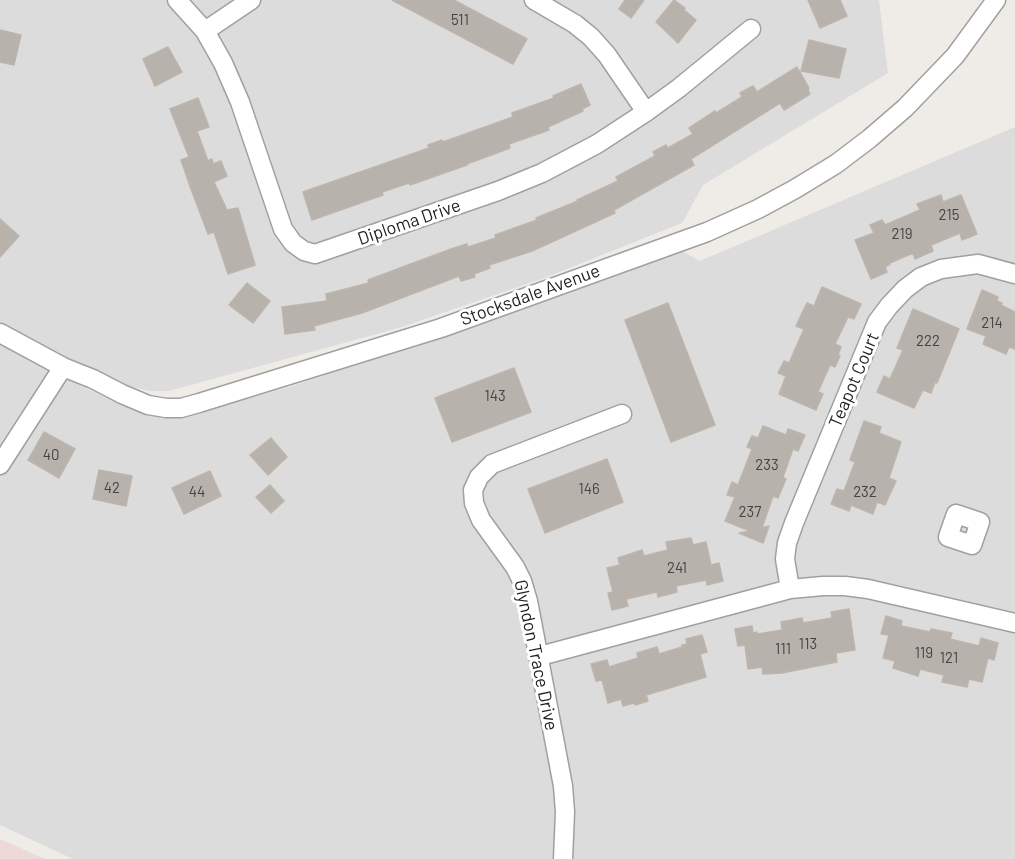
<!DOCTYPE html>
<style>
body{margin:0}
canvas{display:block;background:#efece7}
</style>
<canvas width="1015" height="859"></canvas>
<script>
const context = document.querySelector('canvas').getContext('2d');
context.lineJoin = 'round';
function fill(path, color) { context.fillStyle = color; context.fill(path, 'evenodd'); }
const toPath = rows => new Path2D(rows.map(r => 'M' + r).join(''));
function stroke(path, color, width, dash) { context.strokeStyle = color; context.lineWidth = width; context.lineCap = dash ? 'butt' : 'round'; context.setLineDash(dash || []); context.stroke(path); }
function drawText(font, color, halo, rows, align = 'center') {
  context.font = font + ' Barlow,sans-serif'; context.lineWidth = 6; context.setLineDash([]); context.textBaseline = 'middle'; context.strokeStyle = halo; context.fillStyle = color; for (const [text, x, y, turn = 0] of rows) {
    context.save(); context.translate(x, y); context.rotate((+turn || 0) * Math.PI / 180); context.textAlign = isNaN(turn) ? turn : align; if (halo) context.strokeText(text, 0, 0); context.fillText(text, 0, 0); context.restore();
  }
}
fill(toPath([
 [0,0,879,0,888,73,703,185,682,223,547,277,402,327,169,391,150,391,129,386,69,361,0,324],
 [1015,127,1015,859,73,859,0,825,0,343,52,372,121,405,148,415,182,417,290,387,680,250,700,261]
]), '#dddcdc');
fill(toPath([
 [0,839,45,859,0,859]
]), '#edd9d8');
const building = toPath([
 [392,0,454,0,527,39,513,64,392,0],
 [625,0,644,0,631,18,619,9,625,0],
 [674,0,685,8,684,10,696,20,678,43,656,22,674,0],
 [808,0,840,0,847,16,820,28,808,0],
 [0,30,21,35,14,65,0,62,0,30],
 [809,40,846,49,839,78,801,71,809,40],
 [168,47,182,72,155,86,143,59,168,47],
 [797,67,809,88,808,90,810,94,784,110,780,103,691,159,694,165,614,210,615,213,532,251,489,265,490,268,474,274,475,277,461,281,459,276,362,313,314,326,315,330,285,334,282,307,327,301,326,294,369,283,368,280,451,249,467,244,468,247,496,238,495,235,537,220,536,218,578,201,577,200,618,181,616,177,655,156,653,152,666,145,668,148,693,134,689,128,715,111,716,113,742,97,740,93,753,86,757,92,797,67],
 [581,84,590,105,582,109,583,111,548,127,549,130,509,144,510,148,467,164,467,165,410,185,409,183,382,192,383,195,312,220,303,192,429,148,428,145,442,140,443,142,513,117,512,113,554,98,553,96,581,84],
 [198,98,209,127,197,131,208,161,212,159,213,164,221,161,227,176,214,182,227,210,238,208,255,265,228,274,214,232,208,234,191,189,181,160,189,157,170,109,198,98],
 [941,195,943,202,961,195,977,234,962,240,960,233,931,245,933,251,915,259,913,253,890,263,890,264,885,267,887,272,871,279,855,240,874,233,870,225,882,220,885,225,920,210,917,204,941,195],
 [0,219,19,236,0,257,0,219],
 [247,283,270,301,253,323,229,305,247,283],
 [822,287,861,304,854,319,848,317,835,344,841,347,838,355,840,356,835,367,830,365,818,392,823,394,816,410,779,394,786,376,778,373,784,361,789,363,804,329,796,326,802,313,807,303,814,306,822,287],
 [982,290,998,297,997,301,1002,303,1001,305,1015,312,1015,349,1009,347,1006,354,983,344,986,336,967,329,982,290],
 [668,303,715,425,671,442,625,320,668,303],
 [913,309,959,329,937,383,935,382,931,393,923,390,914,408,877,392,884,376,890,379,903,350,897,348,913,309],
 [514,368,531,412,452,442,435,398,514,368],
 [864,421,881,427,879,433,901,442,889,478,896,481,885,505,877,502,873,514,851,505,849,511,831,504,837,489,844,491,855,462,850,460,864,421],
 [763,426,786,435,788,429,805,435,798,451,793,449,783,477,786,479,778,498,773,496,762,528,769,526,763,543,739,533,750,531,725,521,735,497,727,495,732,482,738,485,752,449,747,447,752,436,758,438,763,426],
 [44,432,75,449,59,478,28,460,44,432],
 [271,438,287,457,268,475,250,455,271,438],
 [607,459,623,502,545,533,528,489,607,459],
 [99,470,132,476,126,506,93,499,99,470],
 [210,471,221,496,184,514,172,488,210,471],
 [270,485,284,501,271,513,256,497,270,485],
 [691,538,693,545,706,542,711,565,719,563,723,581,707,585,706,580,676,586,677,592,658,597,657,592,626,599,628,606,612,610,608,593,613,592,607,568,620,565,618,558,642,550,644,556,668,550,666,542,691,538],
 [849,609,855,650,836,653,837,662,782,673,763,674,762,667,748,669,745,645,738,646,735,629,752,626,753,633,757,632,758,634,782,630,781,622,802,618,803,623,832,618,831,612,849,609],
 [886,616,902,621,901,626,930,632,931,629,952,633,950,639,979,646,981,638,998,643,994,660,988,658,982,682,969,679,967,687,942,682,944,675,920,669,918,676,893,668,895,661,883,658,889,635,881,634,886,616],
 [702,635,707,652,700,654,706,677,646,695,648,701,635,705,634,703,623,706,621,699,608,703,602,680,596,681,591,664,607,660,609,667,638,658,637,653,657,647,659,654,682,647,682,645,687,644,686,639,702,635]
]);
fill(building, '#b8b2ad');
stroke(building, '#bfb4ab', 1.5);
const minor = toPath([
 [177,0,205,31,223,63,240,102,283,229,293,243,304,251,315,254,498,191,542,173,597,144,646,112,679,88,751,29],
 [534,0,575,24,591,37,607,55,646,112],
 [205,31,251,0],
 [0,333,63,367,93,379,122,394,148,405,166,408,181,408,199,403,441,328,707,232,758,209,795,189,836,164,869,139,905,108,955,56,996,0],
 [0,465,63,367],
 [956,514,980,522,972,545,948,537,956,514],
 [790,589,785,559,787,543,794,523,877,322,889,306,905,289,921,277,941,269,978,264,1015,274],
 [540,656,790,589,823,586,845,586,868,589,1015,623],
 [563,859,565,812,563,786,528,601,522,581,515,567,481,520,474,503,473,490,479,477,492,464,622,414]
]);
stroke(minor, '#a0a0a0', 21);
stroke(minor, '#fff', 18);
drawText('15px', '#454442', null, [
 ["511",460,20],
 ["215",949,215],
 ["219",902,234],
 ["214",992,323],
 ["222",928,341],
 ["143",495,396],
 ["40",51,455],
 ["233",767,465],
 ["42",112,488],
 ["146",589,489],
 ["44",197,492],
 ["232",865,492],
 ["237",750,512],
 ["241",677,568],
 ["113",808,644],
 ["111",783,649],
 ["119",924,653],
 ["121",949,658]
]);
drawText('18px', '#1f1f1f', '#fff', [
 ["Diploma Drive",409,222,-19],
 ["Stocksdale Avenue",530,295,-20],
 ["Teapot Court",854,380,-67],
 ["Glyndon Trace Drive",536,655,78]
]);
</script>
